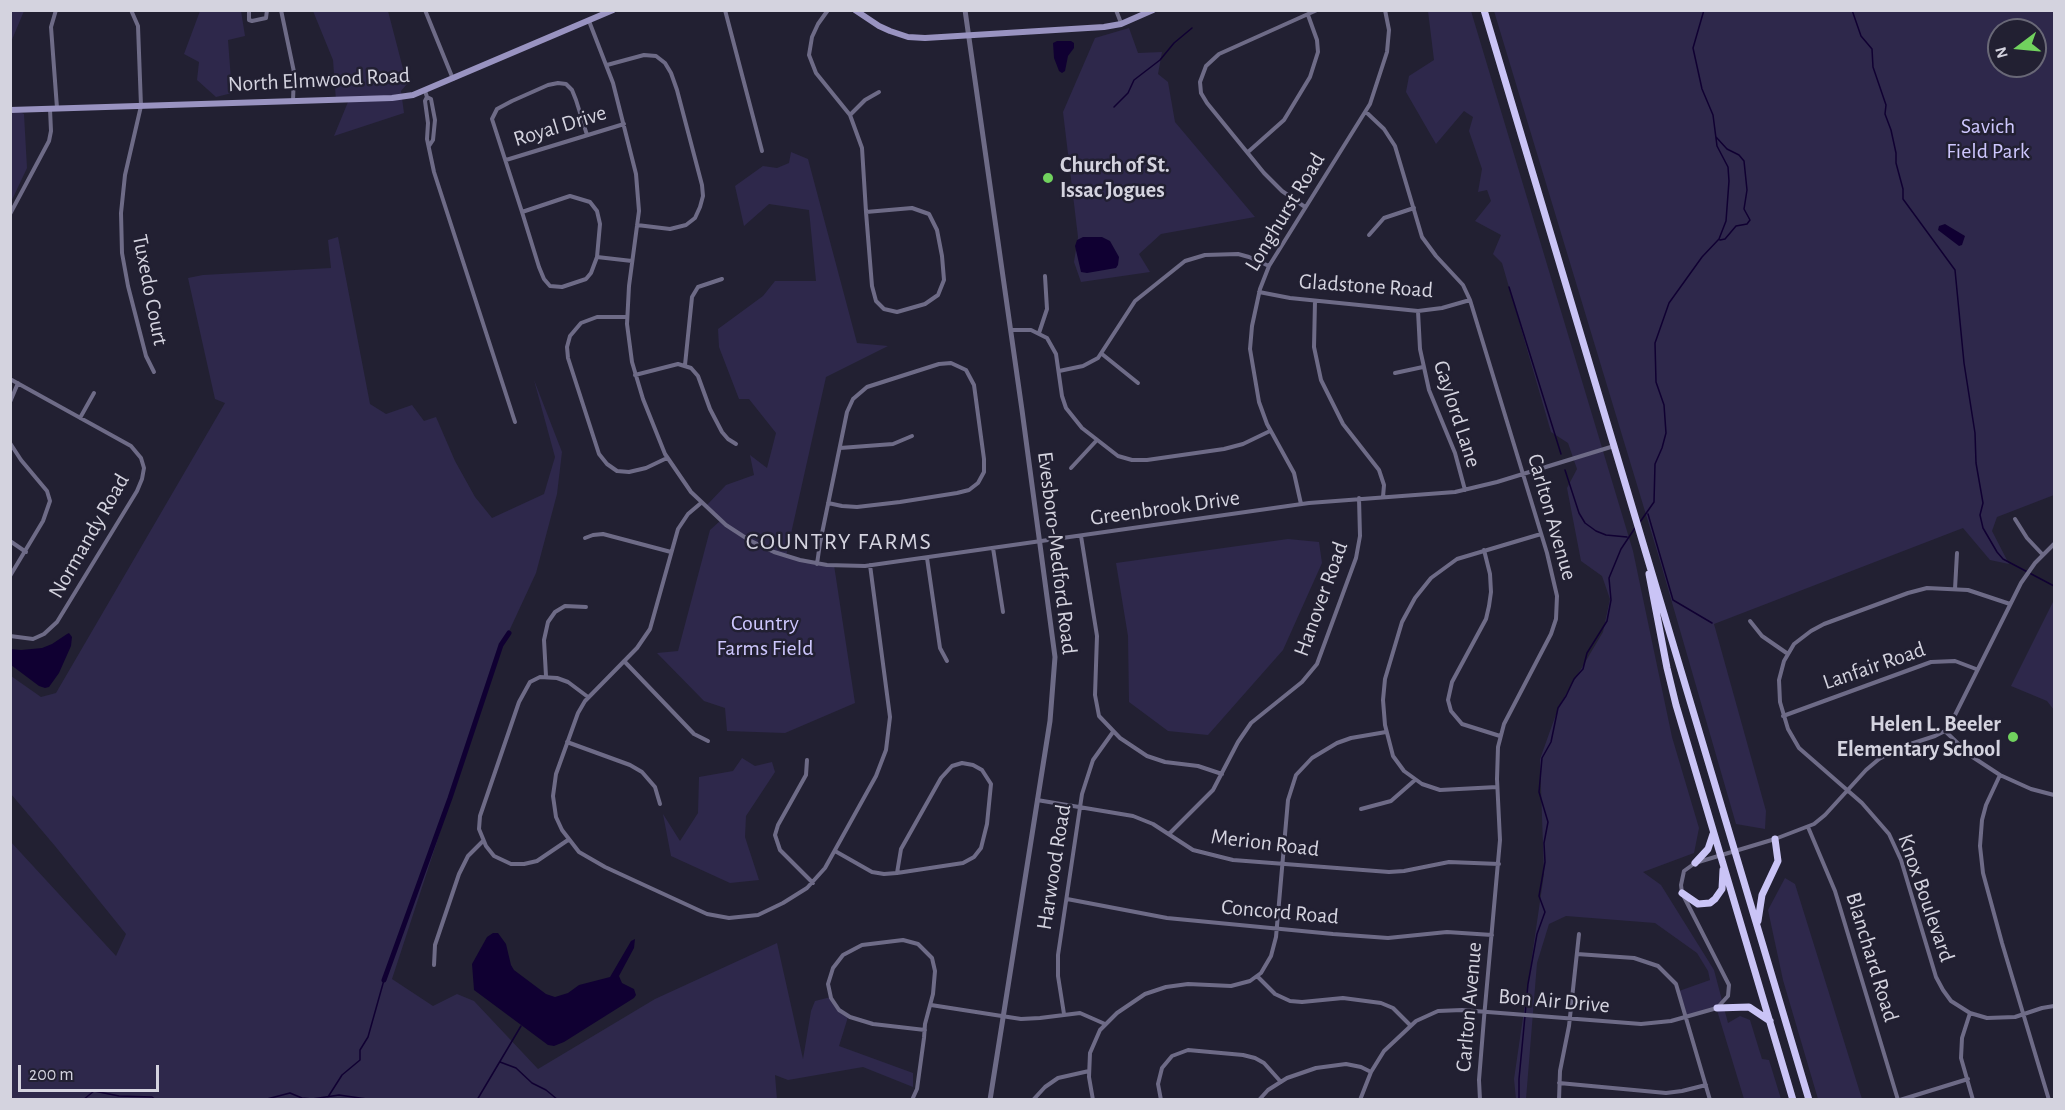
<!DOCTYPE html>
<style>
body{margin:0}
#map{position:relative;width:2065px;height:1110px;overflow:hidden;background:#222032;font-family:"Alegreya Sans",sans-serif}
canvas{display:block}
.frame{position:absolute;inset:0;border:12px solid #d4d3df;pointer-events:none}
.north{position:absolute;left:1987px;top:18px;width:60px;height:60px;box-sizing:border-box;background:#222032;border:2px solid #696877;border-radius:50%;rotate:254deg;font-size:16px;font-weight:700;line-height:24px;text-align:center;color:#d4d3df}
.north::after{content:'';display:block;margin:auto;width:21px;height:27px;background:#71d25e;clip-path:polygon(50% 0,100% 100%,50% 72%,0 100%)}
.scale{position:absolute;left:18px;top:1065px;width:141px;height:27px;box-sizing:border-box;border:3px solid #d4d3df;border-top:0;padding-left:8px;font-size:18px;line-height:21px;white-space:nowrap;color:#d4d3df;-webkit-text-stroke:4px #222032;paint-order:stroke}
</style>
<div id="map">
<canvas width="2065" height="1110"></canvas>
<div class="frame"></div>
<div class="north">N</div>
<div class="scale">200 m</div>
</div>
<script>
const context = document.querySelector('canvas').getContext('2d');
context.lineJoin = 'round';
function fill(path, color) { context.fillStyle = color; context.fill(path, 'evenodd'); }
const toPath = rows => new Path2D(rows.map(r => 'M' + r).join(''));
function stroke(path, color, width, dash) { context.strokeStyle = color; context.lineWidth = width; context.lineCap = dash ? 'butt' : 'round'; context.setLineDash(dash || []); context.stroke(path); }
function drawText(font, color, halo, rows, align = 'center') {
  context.font = font + ' "Alegreya Sans",sans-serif'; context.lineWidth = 5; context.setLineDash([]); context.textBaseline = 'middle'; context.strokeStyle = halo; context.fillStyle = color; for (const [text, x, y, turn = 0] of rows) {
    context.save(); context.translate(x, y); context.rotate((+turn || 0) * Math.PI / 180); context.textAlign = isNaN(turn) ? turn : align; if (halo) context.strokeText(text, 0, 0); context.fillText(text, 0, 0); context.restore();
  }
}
fill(toPath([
 [11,10,24,11,11,42,10,11],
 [200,11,241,11,245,36,228,40,232,93,216,97,197,80,199,62,184,54],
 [313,11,388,11,407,84,401,91,404,113,334,136,348,102,336,101,333,60],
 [1428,11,1471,11,1633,551,1672,737,1699,828,1694,853,1643,872,1661,885,1714,970,1728,1023,1740,1016,1750,1020,1762,1059,1769,1060,1781,1099,1744,1099,1716,1007,1686,1016,1679,991,1710,980,1708,971,1697,953,1655,923,1566,916,1549,924,1537,963,1526,1099,1516,1099,1514,1079,1544,874,1540,759,1559,706,1603,632,1610,599,1602,576,1581,561,1567,488,1577,469,1568,443,1551,432,1502,263,1493,254,1501,235,1475,221,1491,201,1487,190,1478,192,1482,169,1469,131,1473,117,1464,111,1436,144,1406,92,1409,76,1434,60],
 [1494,11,2054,11,2054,495,1997,517,1992,531,2009,564,1990,560,1963,528,1714,624,1766,811,1765,829,1736,824,1660,561],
 [1999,30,2035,30,2035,66,1999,66],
 [1129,28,1138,53,1162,52,1158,74,1168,82,1175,122,1255,217,1161,234,1139,254,1150,272,1081,282,1074,262,1078,237,1063,112,1095,38],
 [11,108,24,114,27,168,11,202],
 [791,152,808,159,857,343,888,346,826,377,786,556,834,565,855,703,785,733,727,731,725,708,704,701,657,653,678,651,710,530,720,521,707,505,726,485,754,475,750,455,767,468,776,433,749,399,739,399,719,347,718,329,763,296,775,281,816,281,809,210,769,204,744,226,735,186,763,166,777,168,789,163],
 [338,237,370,404,386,414,412,405,424,421,436,417,455,461,475,497,492,518,544,494,555,457,534,380,562,452,557,494,536,573,498,655,392,979,433,1006,457,994,474,1001,538,1069,655,999,777,943,803,1059,811,1011,815,1001,831,997,848,1017,839,1046,913,1073,913,1087,863,1067,788,1080,775,1075,777,1100,11,1099,10,841,116,956,126,934,55,846,11,794,11,676,41,697,56,693,225,403,215,399,188,278,203,275,331,268,328,240],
 [1288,539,1319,542,1322,563,1283,650,1208,735,1168,731,1129,702,1128,636,1116,563],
 [2054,600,2054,710,2047,701,2011,686],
 [742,758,755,766,772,762,775,772,746,816,745,837,759,880,730,883,671,856,663,814,680,841,698,813,699,777,733,771],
 [1785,878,1795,884,1862,1099,1818,1099,1783,980,1768,910]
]), '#2e284b');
fill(toPath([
 [1057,41,1071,41,1074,43,1074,48,1068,56,1065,71,1062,73,1059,71,1054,58,1053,43],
 [1945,224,1965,236,1962,245,1959,246,1938,230,1939,226],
 [1083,237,1102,237,1110,241,1119,257,1118,265,1116,268,1087,273,1081,272,1075,246,1077,240],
 [67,634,69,633,72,637,71,646,59,673,49,687,45,688,39,686,11,665,11,649,21,650,42,648,52,644],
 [493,933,498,933,506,944,511,965,514,970,546,994,555,997,568,993,579,985,610,977,631,941,635,939,634,948,619,976,622,983,634,989,636,995,634,998,564,1042,554,1046,548,1045,474,990,472,964,487,937]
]), '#100032');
stroke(toPath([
 [1852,10,1861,36,1872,49,1873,67,1886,105,1885,114,1891,130,1896,153,1896,163,1903,189,1903,199,1955,270,1964,363,1975,433,1976,463,1983,503,1980,515,1983,528,1997,552,2003,559,2054,586],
 [1114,107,1128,93,1134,80,1160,60,1174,43,1192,28],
 [1716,137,1727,149,1739,155,1744,161,1747,190,1744,209,1750,220,1747,224,1736,226,1725,239,1720,240],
 [1509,287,1561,454],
 [1565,470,1579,513,1585,523,1596,531,1606,535,1627,537],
 [1648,514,1673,600,1712,623],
 [1640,522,1654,502,1655,464,1662,448,1666,433,1664,405,1656,382,1655,343,1669,303,1702,257,1719,239,1726,221,1729,181,1728,167,1717,146,1713,115,1702,89,1693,48,1704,10],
 [500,1062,516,1068,532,1083,546,1090,558,1100],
 [328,1097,342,1075,360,1060,360,1050,368,1037,384,980],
 [83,1100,94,1091,119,1096,152,1097,156,1100],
 [263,1100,290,1093,302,1098,312,1099,339,1095,374,1100],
 [477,1100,521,1026],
 [1519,1100,1519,1079,1528,984,1537,934,1545,912,1539,896,1545,862,1544,843,1548,822,1539,792,1542,758,1551,742,1558,708,1566,696,1574,679,1583,669,1587,653,1607,621,1611,600,1609,578,1621,549,1635,528]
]), '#100032', 1.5);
stroke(toPath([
 [384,980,450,798,501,645,509,633]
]), '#100032', 5);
stroke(toPath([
 [56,10,51,27,57,108],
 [131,10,138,26,141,106,125,175,121,213,122,253,128,286,146,356,154,372],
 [249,10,249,20,252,21,266,18,267,10],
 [281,10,294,72,293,101],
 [425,10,453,79],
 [725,10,762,151],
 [828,10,818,24,812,37,809,55,816,73,850,115,862,148,866,212,872,286,876,301,884,309,897,312,925,304,938,295,944,280,942,256,937,230,929,214,912,208,866,212],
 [1116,10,1121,23],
 [589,21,613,83,636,174,639,211,629,286,627,324,632,362,643,399,665,454,691,492,726,525,749,540,774,552,800,560,827,565,865,566,1309,503,1455,492,1497,482,1614,446],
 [607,65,644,55,656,56,665,63,671,73,677,90,702,185,703,196,700,207,695,218,686,225,670,229,637,225],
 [425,91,427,97,431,99,435,120,433,140,429,146],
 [427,97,425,101,428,123,427,139,434,172,515,422],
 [1366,112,1384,129,1395,146,1422,237,1436,256,1463,285,1470,300,1547,553,1557,596,1556,619,1551,634,1504,724,1498,747,1497,779,1500,840,1484,1018,1479,1080,1480,1100],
 [850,115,865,100,879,92],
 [1248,152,1284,120,1310,77,1318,52,1317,40,1308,15],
 [506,160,624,124],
 [1305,207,1282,191,1264,173,1207,103,1201,93,1200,82,1206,66,1219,54,1317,10],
 [522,212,539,267,544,279,550,286,562,287,586,279,591,273,597,257,600,224,597,211,590,202,570,196,522,212,492,119,497,109,512,101,548,85,558,83,566,84,572,90,576,100,587,135],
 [10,214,49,141,51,131,50,109],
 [1369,235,1384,218,1414,208],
 [597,257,632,261],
 [1259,292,1290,298,1418,311,1442,308,1470,300],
 [1315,301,1314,347,1321,380,1343,424,1379,470,1384,485,1383,497],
 [1418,311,1420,349,1429,390,1455,453,1465,490],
 [627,317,597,317,581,323,570,336,567,347,568,358,599,454,607,464,617,471,629,472,646,468,667,458],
 [1011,330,1031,330,1047,338,1056,354,1062,396,1066,408,1082,428,1118,456,1132,460,1147,460,1224,449,1243,444,1270,431],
 [1039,333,1047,309,1045,276],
 [1102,354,1138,383],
 [685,365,692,297,698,287,722,279],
 [1059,371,1083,366,1098,358,1135,301,1185,261,1205,255,1238,254,1249,257,1269,266],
 [1395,373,1423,367],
 [635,375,678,364,691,368,698,376,710,409,722,432,728,439,736,444],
 [10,379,131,446,141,458,144,468,142,479,137,491,57,622,44,634,33,639,10,636],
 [10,402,18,383],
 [80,418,94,393],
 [10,443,21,460,47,491,50,501,43,521,10,576],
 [840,448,893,444,912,436],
 [1071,468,1097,440],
 [701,503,688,514,678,529,650,629,637,648,585,701,578,713,556,774,553,796,556,817,562,830,579,852,605,867,707,914,729,918,758,915,783,903,807,888,825,868,876,776,886,750,890,717,870,565],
 [1301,504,1294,473,1267,424,1259,402,1250,349,1252,326,1260,289,1269,266,1370,104,1387,52,1389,30,1385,10],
 [2015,519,2027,538,2043,555],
 [1081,536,1097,636,1095,695,1099,716,1120,738,1147,756,1165,762,1198,766,1222,774],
 [585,538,593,535,603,534,671,552],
 [10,541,26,552],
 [993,548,1003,612],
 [1484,550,1490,574,1491,592,1489,606,1486,619,1452,682,1448,700,1451,711,1462,724,1500,736],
 [927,558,940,648,947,661],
 [817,564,820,543,847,412,853,399,867,387,939,364,951,363,966,370,974,385,984,459,984,472,978,483,969,490,957,493,900,502,857,507,842,506,828,503],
 [1955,589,1957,553],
 [2010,604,1968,590,1927,588,1908,593,1824,624,1811,631,1794,644,1784,661,1779,680,1780,702,1788,729,1799,748,1862,803,1889,834,1901,860,1936,977,1943,990,1951,1001,1970,1013,1987,1018,2015,1017,2042,1008,2054,1006],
 [1750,621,1762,636,1788,654],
 [624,661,694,734,708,741],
 [546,676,544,640,548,622,555,612,565,606,586,607],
 [1783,716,1931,662,1955,661,1976,669],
 [1945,731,1971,756,2000,775,2031,789,2054,795],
 [567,742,630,765,642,772,655,787,660,804],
 [807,760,806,775,778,825,775,835,780,850,813,883],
 [962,763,973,765,982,770,991,784,987,824,981,848,974,857,963,863,897,873,901,849,941,778,952,766,962,763],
 [2000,775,1986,805,1982,820,1980,846,1983,873,2002,943,2049,1100],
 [1497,787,1440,790,1422,784,1404,771,1393,756,1385,725,1383,700,1385,679,1402,622,1415,598,1431,578,1457,559,1541,534],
 [1037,800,1133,816,1153,824,1193,850,1233,860,1389,872,1404,871,1449,862,1499,864],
 [1361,809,1391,801,1415,780],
 [1808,827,1835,891,1898,1100],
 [1169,834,1213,790,1238,742,1251,723,1302,682,1317,664,1356,558,1360,536,1359,498],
 [568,840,537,861,524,864,511,864,494,856,486,846,479,829,480,816,519,702,530,682,540,677,557,678,568,682,588,697],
 [835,851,872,872,884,874,897,873],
 [1067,899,1167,918,1333,934,1388,938,1447,932,1492,935],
 [1577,954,1634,958,1658,966,1676,984,1710,1100],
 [434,965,435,945,459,874,468,856,483,841],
 [1257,976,1275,994,1290,1001,1302,1002,1343,998,1381,1003,1393,1008,1410,1025],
 [931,1005,1021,1019,1040,1018,1080,1013,1105,1024],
 [1970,1013,1962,1038,1961,1058,1973,1100],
 [1064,1014,1058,976,1058,955,1082,794,1093,760,1113,732],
 [1559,1083,1666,1093,1682,1091,1706,1085],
 [912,1100,917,1089,924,1038,925,1024,933,994,935,971,932,958,918,944,903,940,862,945,843,955,833,968,828,984,831,998,839,1010,850,1017,873,1024,925,1030],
 [1033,1100,1045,1087,1058,1078,1089,1071],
 [1093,1100,1089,1077,1090,1053,1100,1030,1117,1013,1145,994,1166,987,1188,984,1231,986,1250,981,1261,973,1271,956,1276,937,1288,800,1296,775,1312,758,1337,743,1351,738,1386,732],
 [1161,1100,1158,1084,1162,1068,1172,1056,1188,1050,1243,1055,1255,1058,1264,1063,1281,1082],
 [1259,1100,1268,1090,1287,1078,1316,1068,1346,1064,1361,1067,1371,1072],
 [1360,1100,1371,1072,1384,1051,1416,1021,1438,1011,1462,1010,1641,1024,1671,1021,1717,1008,1728,996,1729,985,1682,893,1681,885,1684,871,1695,863,1775,839,1814,824,1825,815,1866,770,1879,759,1901,747,1935,736,1945,731,1951,723,2021,583,2035,563,2054,544],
 [1559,1100,1560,1071,1569,1026,1579,934],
 [1900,1100,1968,1079]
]), '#6e6b87', 4);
stroke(toPath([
 [965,10,1022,410,1055,657,1050,721,990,1100]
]), '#6e6b87', 5);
stroke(toPath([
 [855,10,879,26,890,31,908,37,925,38,1104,27,1121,24,1153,10],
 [10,110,392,98,413,95,613,10]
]), '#9993c1', 6);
stroke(toPath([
 [1484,10,1809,1100],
 [1649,574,1667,668,1676,705,1793,1100],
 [1695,863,1708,849,1713,834],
 [1682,893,1698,904,1710,903,1715,899,1722,889,1723,870],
 [1758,921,1762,895,1778,861,1775,839],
 [1717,1008,1749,1007,1770,1021]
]), '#cac4f6', 7);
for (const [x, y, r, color] of [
 [1048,178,6,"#71d25e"],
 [2013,737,6,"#71d25e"]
]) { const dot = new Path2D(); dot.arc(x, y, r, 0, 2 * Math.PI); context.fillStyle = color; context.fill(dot); stroke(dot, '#222032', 2); }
drawText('22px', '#d4d3df', '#222032', [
 ["North Elmwood Road",319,80,-3],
 ["Royal Drive",560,126,-17],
 ["Longhurst Road",1285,212,-59],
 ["Gladstone Road",1366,286,4],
 ["Tuxedo Court",150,290,79],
 ["Gaylord Lane",1457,414,72],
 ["Greenbrook Drive",1165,508,-8],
 ["Carlton Avenue",1552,517,74],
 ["Normandy Road",89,536,-60],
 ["Evesboro-Medford Road",1057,553,83],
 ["Hanover Road",1321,599,-70],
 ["Lanfair Road",1874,666,-19],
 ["Merion Road",1265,843,7],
 ["Harwood Road",1054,867,-81],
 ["Knox Boulevard",1926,898,71],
 ["Concord Road",1280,912,5],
 ["Blanchard Road",1872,957,73],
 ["Bon Air Drive",1554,1001,5],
 ["Carlton Avenue",1469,1007,-85]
]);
drawText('22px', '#cec7fe', '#222032', [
 ["Savich",1988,126],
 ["Field Park",1988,151],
 ["Country",765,623],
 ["Farms Field",765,648]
]);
drawText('bold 22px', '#d4d3df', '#222032', [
 ["Church of St.",1060,165],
 ["Issac Jogues",1060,190],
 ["Helen L. Beeler",2001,724,"right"],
 ["Elementary School",2001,749,"right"]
], 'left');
context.letterSpacing = '1.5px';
drawText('24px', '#d4d3df', '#222032', [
 ["COUNTRY FARMS",839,542]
]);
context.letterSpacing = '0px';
</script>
